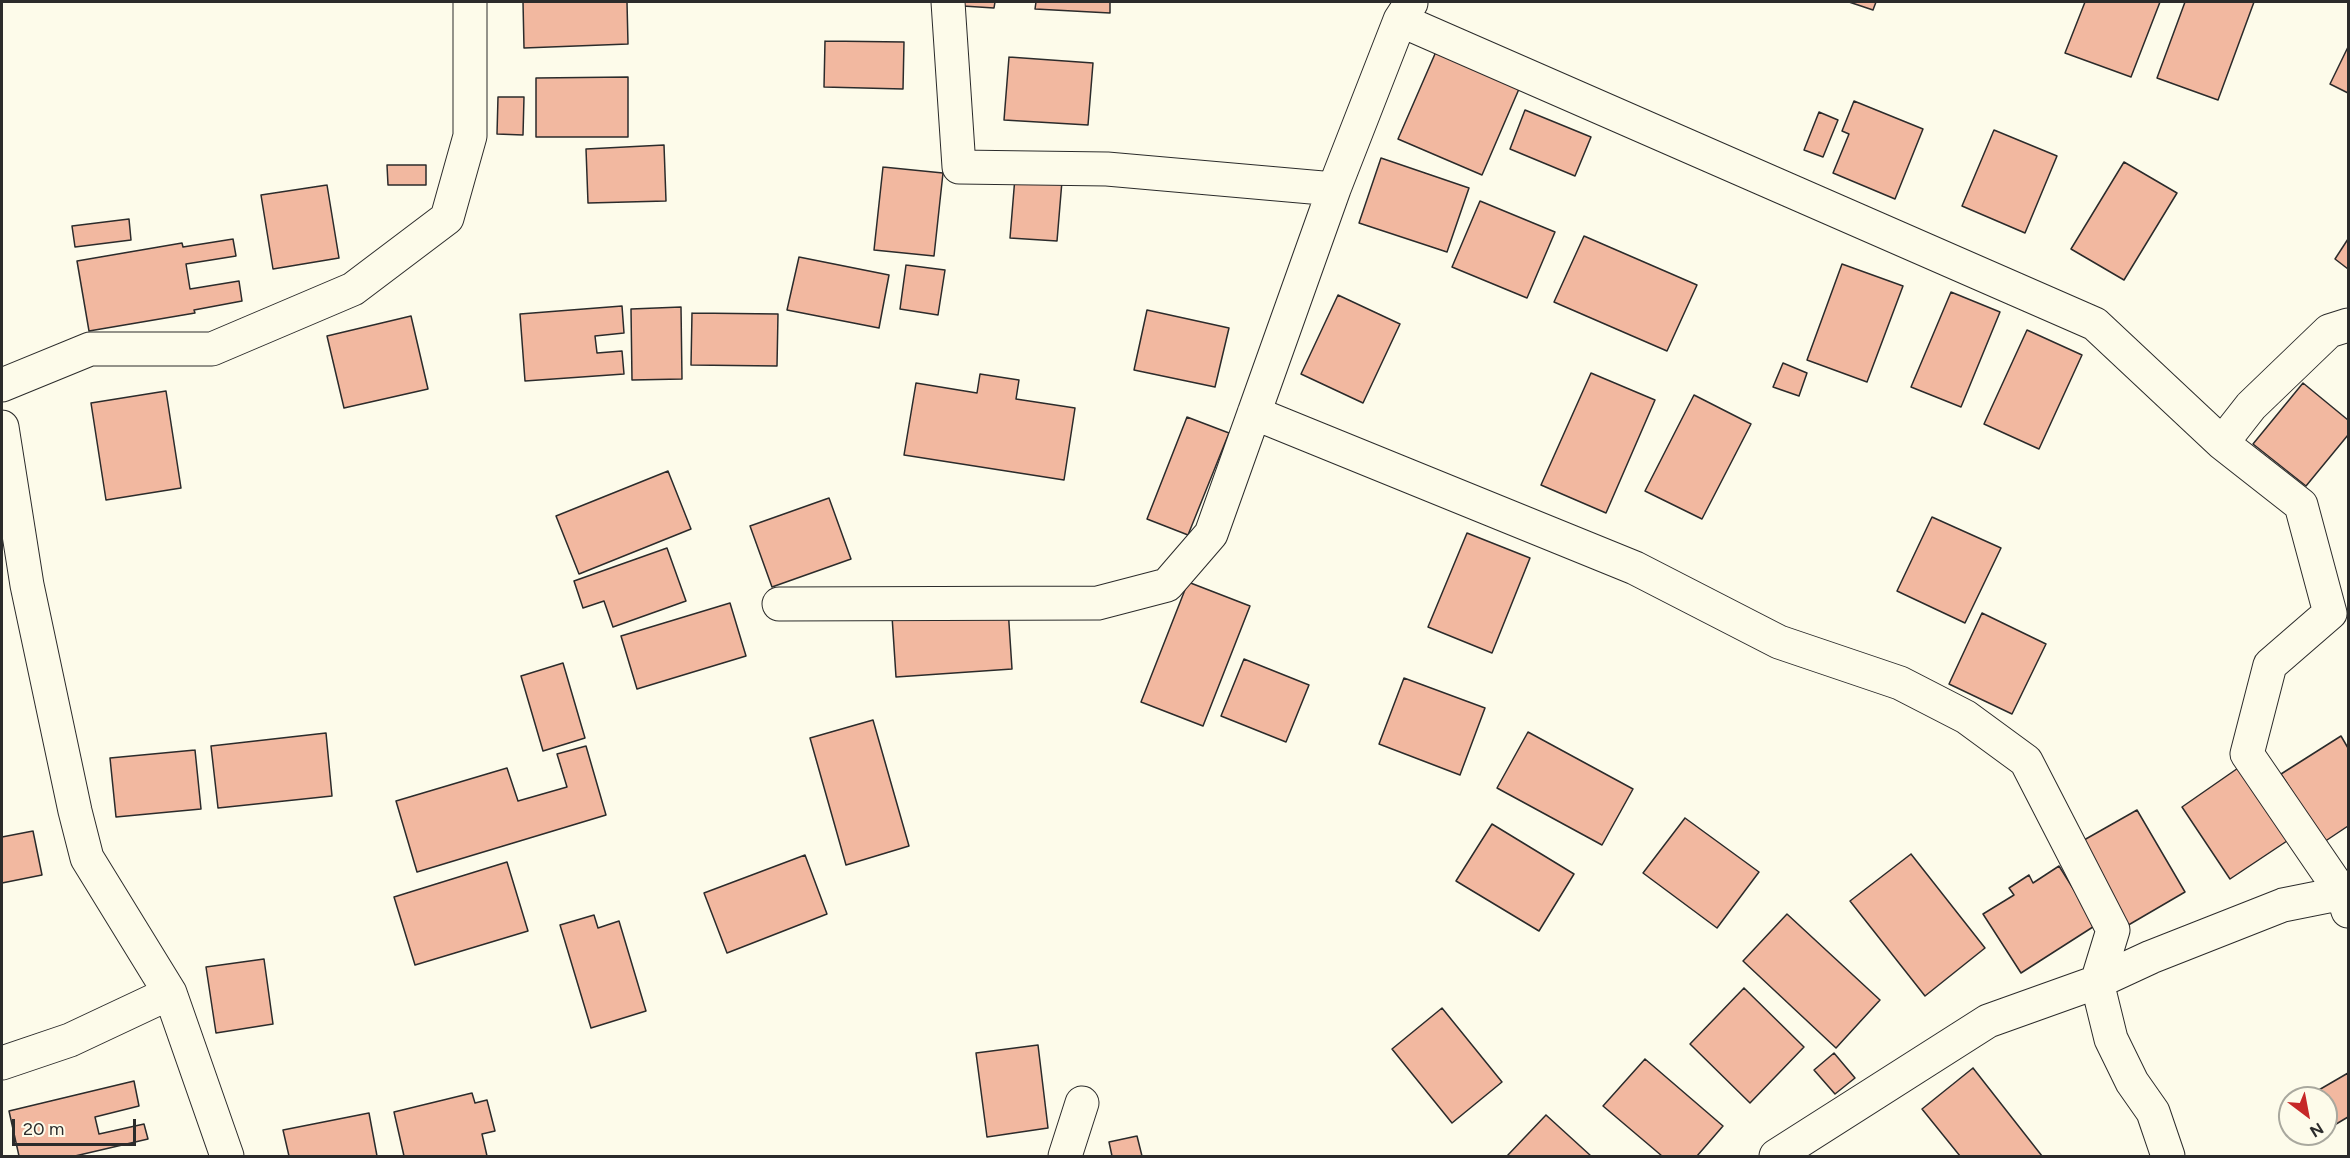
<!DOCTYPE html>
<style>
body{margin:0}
#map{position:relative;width:2350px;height:1158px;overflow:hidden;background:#fdfbea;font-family:Figtree,sans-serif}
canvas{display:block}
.frame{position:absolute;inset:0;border:3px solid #2b2b2b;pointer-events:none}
.north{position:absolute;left:2278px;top:1086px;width:60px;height:60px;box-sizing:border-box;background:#fdfbea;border:2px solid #a9a89e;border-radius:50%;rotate:148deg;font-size:16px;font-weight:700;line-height:24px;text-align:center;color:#2b2b2b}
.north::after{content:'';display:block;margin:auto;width:21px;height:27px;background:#c62828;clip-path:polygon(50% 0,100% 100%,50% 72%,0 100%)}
.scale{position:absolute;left:12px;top:1119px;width:124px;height:27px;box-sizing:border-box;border:3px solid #2b2b2b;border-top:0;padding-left:8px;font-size:18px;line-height:21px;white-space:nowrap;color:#2b2b2b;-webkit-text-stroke:4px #fdfbea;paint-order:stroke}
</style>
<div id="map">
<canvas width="2350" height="1158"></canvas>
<div class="frame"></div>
<div class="north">N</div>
<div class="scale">20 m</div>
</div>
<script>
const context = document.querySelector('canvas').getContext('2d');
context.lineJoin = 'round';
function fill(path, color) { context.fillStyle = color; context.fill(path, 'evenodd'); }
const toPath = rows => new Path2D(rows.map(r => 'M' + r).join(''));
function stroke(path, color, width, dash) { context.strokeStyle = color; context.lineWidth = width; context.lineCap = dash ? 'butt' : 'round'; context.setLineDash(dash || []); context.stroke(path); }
const building = toPath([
 [523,2,627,2,628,44,524,48,523,2],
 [963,2,995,2,994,8,963,6,963,2],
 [1036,2,1110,2,1110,13,1035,9,1036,2],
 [1849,2,1876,2,1873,10,1849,2],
 [2085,2,2160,2,2131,77,2065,53,2085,2],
 [2185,2,2254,2,2218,100,2157,78,2185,2],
 [825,41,904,42,903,89,824,87,825,41],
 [1438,47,1522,82,1482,175,1398,139,1438,47],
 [2348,47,2348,93,2330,84,2348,47],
 [1009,57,1093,63,1088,125,1004,120,1009,57],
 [628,77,628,137,536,137,536,78,628,77],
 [498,97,524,97,523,135,497,134,498,97],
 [1854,101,1923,129,1895,199,1833,173,1849,134,1842,131,1854,101],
 [1525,110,1591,137,1575,176,1510,149,1525,110],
 [1819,112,1838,120,1823,157,1804,150,1819,112],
 [1994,130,2057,156,2025,233,1962,206,1994,130],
 [664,145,666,201,588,203,586,149,664,145],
 [1381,158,1469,188,1447,252,1359,223,1381,158],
 [2124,162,2177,193,2124,280,2071,249,2124,162],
 [387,165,426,165,426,185,388,185,387,165],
 [883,167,943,173,934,256,874,250,883,167],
 [1015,177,1062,181,1057,241,1010,238,1015,177],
 [327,185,339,258,273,269,261,195,327,185],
 [1480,201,1555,232,1527,298,1452,267,1480,201],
 [129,219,131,240,75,247,72,226,129,219],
 [1584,236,1697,285,1667,351,1554,302,1584,236],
 [233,239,236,256,186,264,190,289,239,281,242,301,194,310,195,313,89,331,77,261,182,243,183,247,233,239],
 [2348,239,2348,269,2335,259,2348,239],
 [799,257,889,275,879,328,787,310,799,257],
 [1842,264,1903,286,1867,382,1807,360,1842,264],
 [906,265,945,270,938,315,900,309,906,265],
 [1951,292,2000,312,1961,407,1911,387,1951,292],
 [1338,295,1400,324,1363,403,1301,374,1338,295],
 [622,306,624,333,595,336,597,353,622,351,624,374,525,381,520,314,622,306],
 [681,307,682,379,632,380,631,309,681,307],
 [1147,310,1229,328,1215,387,1134,370,1147,310],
 [692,313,778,314,777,366,691,365,692,313],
 [411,316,428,389,344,408,327,336,411,316],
 [2027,330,2082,355,2039,449,1984,424,2027,330],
 [1783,363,1807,373,1799,396,1773,387,1783,363],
 [1591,373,1655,400,1606,513,1541,485,1591,373],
 [980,374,1019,380,1016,399,1075,408,1064,480,904,455,916,383,977,393,980,374],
 [2303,383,2348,420,2348,435,2306,486,2253,444,2303,383],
 [166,391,181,488,106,500,91,403,166,391],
 [1694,395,1751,424,1702,519,1645,491,1694,395],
 [1187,417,1229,433,1188,535,1147,519,1187,417],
 [668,471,691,529,579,574,556,516,668,471],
 [829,498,851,559,772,587,750,526,829,498],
 [1932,517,2001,548,1965,623,1897,591,1932,517],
 [1467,533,1530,558,1492,653,1428,627,1467,533],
 [667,548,686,601,613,627,604,601,583,608,574,581,667,548],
 [1188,582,1250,606,1203,726,1141,702,1188,582],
 [730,603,746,656,637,689,621,636,730,603],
 [1008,608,1012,669,896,677,892,616,1008,608],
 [1982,613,2046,644,2012,714,1949,684,1982,613],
 [1244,659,1309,685,1286,742,1221,716,1244,659],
 [563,663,585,738,543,751,521,676,563,663],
 [1404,678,1485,708,1460,775,1379,744,1404,678],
 [873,720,909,846,846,865,810,738,873,720],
 [1528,732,1633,789,1602,845,1497,788,1528,732],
 [326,733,332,796,218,808,211,746,326,733],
 [2341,736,2348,748,2348,826,2324,842,2281,774,2341,736],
 [586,746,606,815,417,872,396,801,507,768,518,801,567,787,557,754,586,746],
 [195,750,201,809,116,817,110,758,195,750],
 [2241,766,2290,839,2230,879,2182,807,2241,766],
 [2137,810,2185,892,2125,927,2077,844,2137,810],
 [1685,818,1759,872,1717,928,1643,873,1685,818],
 [1492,824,1574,874,1539,931,1456,881,1492,824],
 [33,831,42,875,2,883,2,837,33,831],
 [1911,854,1985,948,1925,996,1850,901,1911,854],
 [805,855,827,914,727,953,704,893,805,855],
 [507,862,528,931,415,965,394,897,507,862],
 [2059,866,2096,925,2021,973,1983,914,2014,895,2009,888,2029,875,2033,883,2059,866],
 [1787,914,1880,1000,1836,1048,1743,961,1787,914],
 [594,915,598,928,619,921,646,1011,591,1028,560,925,594,915],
 [264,959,273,1024,216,1033,206,967,264,959],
 [1744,988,1804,1047,1750,1103,1690,1044,1744,988],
 [1442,1008,1502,1082,1452,1123,1392,1049,1442,1008],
 [1038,1045,1048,1128,987,1137,976,1053,1038,1045],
 [1834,1053,1855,1078,1835,1094,1814,1070,1834,1053],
 [1645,1059,1723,1126,1697,1156,1662,1156,1603,1106,1645,1059],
 [1973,1068,2042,1156,1960,1156,1922,1109,1973,1068],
 [2348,1073,2348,1117,2326,1130,2326,1098,2305,1098,2348,1073],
 [134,1081,139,1106,95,1117,99,1134,144,1124,148,1139,75,1156,19,1156,9,1111,134,1081],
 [472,1093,475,1103,487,1100,495,1131,482,1134,487,1156,404,1156,394,1112,472,1093],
 [369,1113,377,1156,289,1156,283,1130,369,1113],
 [1546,1115,1591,1156,1507,1156,1546,1115],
 [1137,1136,1142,1156,1112,1156,1109,1142,1137,1136]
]);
fill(building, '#f2b8a0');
stroke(building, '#2b2b2b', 1.5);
const minor = toPath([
 [948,2,959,167,1107,169,1334,189],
 [1400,20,2095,324,2222,443,2301,505,2330,613,2270,665,2247,754,2342,893,2348,911],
 [2,385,90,349,212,349,353,289,447,218,470,136,470,2],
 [1254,413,1635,568,1779,642,1900,683,1966,717,2026,761,2113,930,2097,982,2111,1039,2132,1082,2153,1112,2168,1156],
 [2,427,27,585,75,811,87,858,170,993,227,1156],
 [2222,443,2251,406,2329,331,2348,325],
 [779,604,1098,603,1167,585,1211,534,1334,189,1400,20,1411,3],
 [2,1063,70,1040,170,993],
 [1065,1156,1082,1103],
 [1776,1156,1988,1021,2097,982,2151,957,2283,905,2348,892]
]);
stroke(minor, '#2b2b2b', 35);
stroke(minor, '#fdfbea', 33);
</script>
